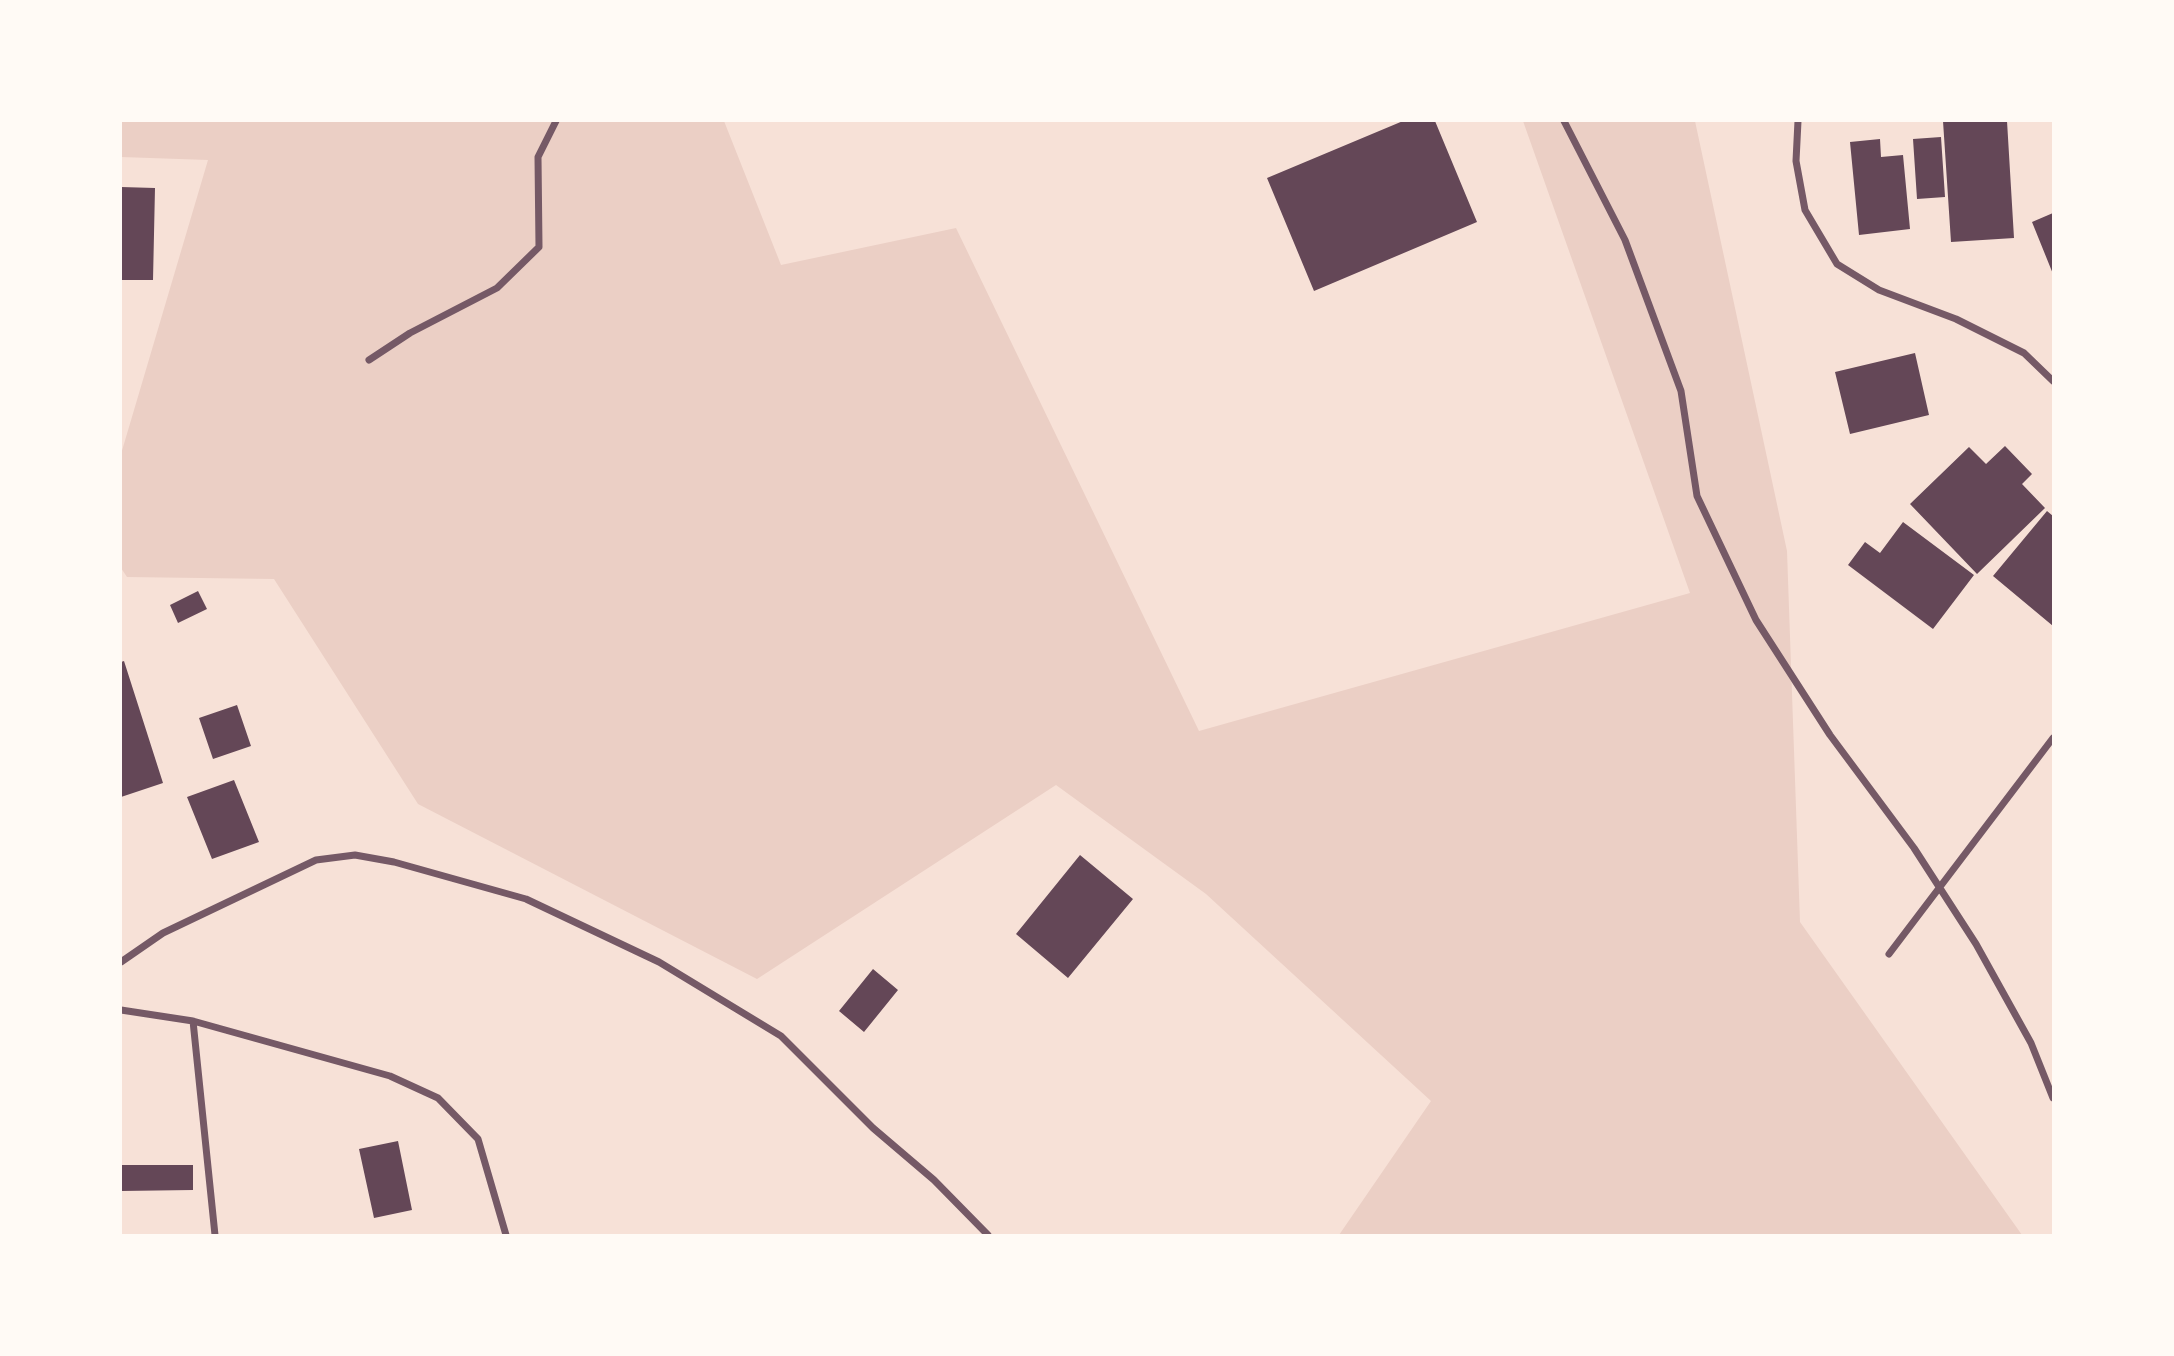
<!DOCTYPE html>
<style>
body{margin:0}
#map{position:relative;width:2174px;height:1356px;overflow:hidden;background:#f7e1d7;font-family:"IBM Plex Sans",sans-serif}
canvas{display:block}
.frame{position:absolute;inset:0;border:122px solid #fffaf5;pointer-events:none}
</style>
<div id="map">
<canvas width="2174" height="1356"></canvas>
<div class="frame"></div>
</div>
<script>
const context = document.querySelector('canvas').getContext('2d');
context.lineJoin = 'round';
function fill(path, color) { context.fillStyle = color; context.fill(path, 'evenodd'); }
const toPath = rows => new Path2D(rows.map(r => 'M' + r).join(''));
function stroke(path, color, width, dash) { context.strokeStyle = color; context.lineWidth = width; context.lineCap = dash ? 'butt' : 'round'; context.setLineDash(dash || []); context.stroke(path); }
fill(toPath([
 [121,121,724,121,781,265,956,228,1199,731,1690,593,1523,121,1695,121,1787,551,1800,922,2022,1235,1339,1235,1431,1101,1206,894,1056,785,757,979,418,804,274,579,127,577,121,568,121,454,208,160,121,157]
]), '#ebcfc5');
fill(toPath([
 [1403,121,1435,121,1477,222,1314,291,1267,178],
 [1943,121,2007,121,2014,238,1951,242],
 [1941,137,1945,197,1917,199,1913,139],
 [1880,139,1881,157,1903,155,1910,229,1859,235,1850,142],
 [121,187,155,188,153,280,121,280],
 [2053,213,2053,274,2032,222],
 [1915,353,1929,415,1850,434,1835,372],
 [2005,446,2032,474,2022,484,2045,508,1977,574,1910,504,1969,447,1986,464],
 [2047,511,2053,516,2053,626,1993,576],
 [1903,522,1974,575,1933,629,1848,565,1865,542,1880,553],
 [198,591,207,609,178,623,170,605],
 [124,661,163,783,121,797,121,662],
 [237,705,251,746,213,759,199,718],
 [234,780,259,842,212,859,187,797],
 [1080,855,1133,899,1068,978,1016,934],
 [873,969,898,990,864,1032,839,1011],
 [398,1141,412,1210,374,1218,359,1149],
 [121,1165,193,1165,193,1190,121,1191]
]), '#644757');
stroke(toPath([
 [1564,121,1625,240,1681,391,1697,496,1756,620,1830,735,1914,848,1976,944,2031,1043,2053,1098],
 [1798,121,1796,161,1805,210,1837,264,1879,290,1956,319,2024,353,2053,381],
 [369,360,410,333,497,288,539,247,538,157,556,121],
 [1889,954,2053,738],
 [121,962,163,933,316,860,355,855,394,862,526,899,659,962,781,1036,873,1128,934,1180,988,1235],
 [121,1010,193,1021,390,1076,438,1098,478,1139,506,1235],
 [193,1021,215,1235]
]), '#755966', 7);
</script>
